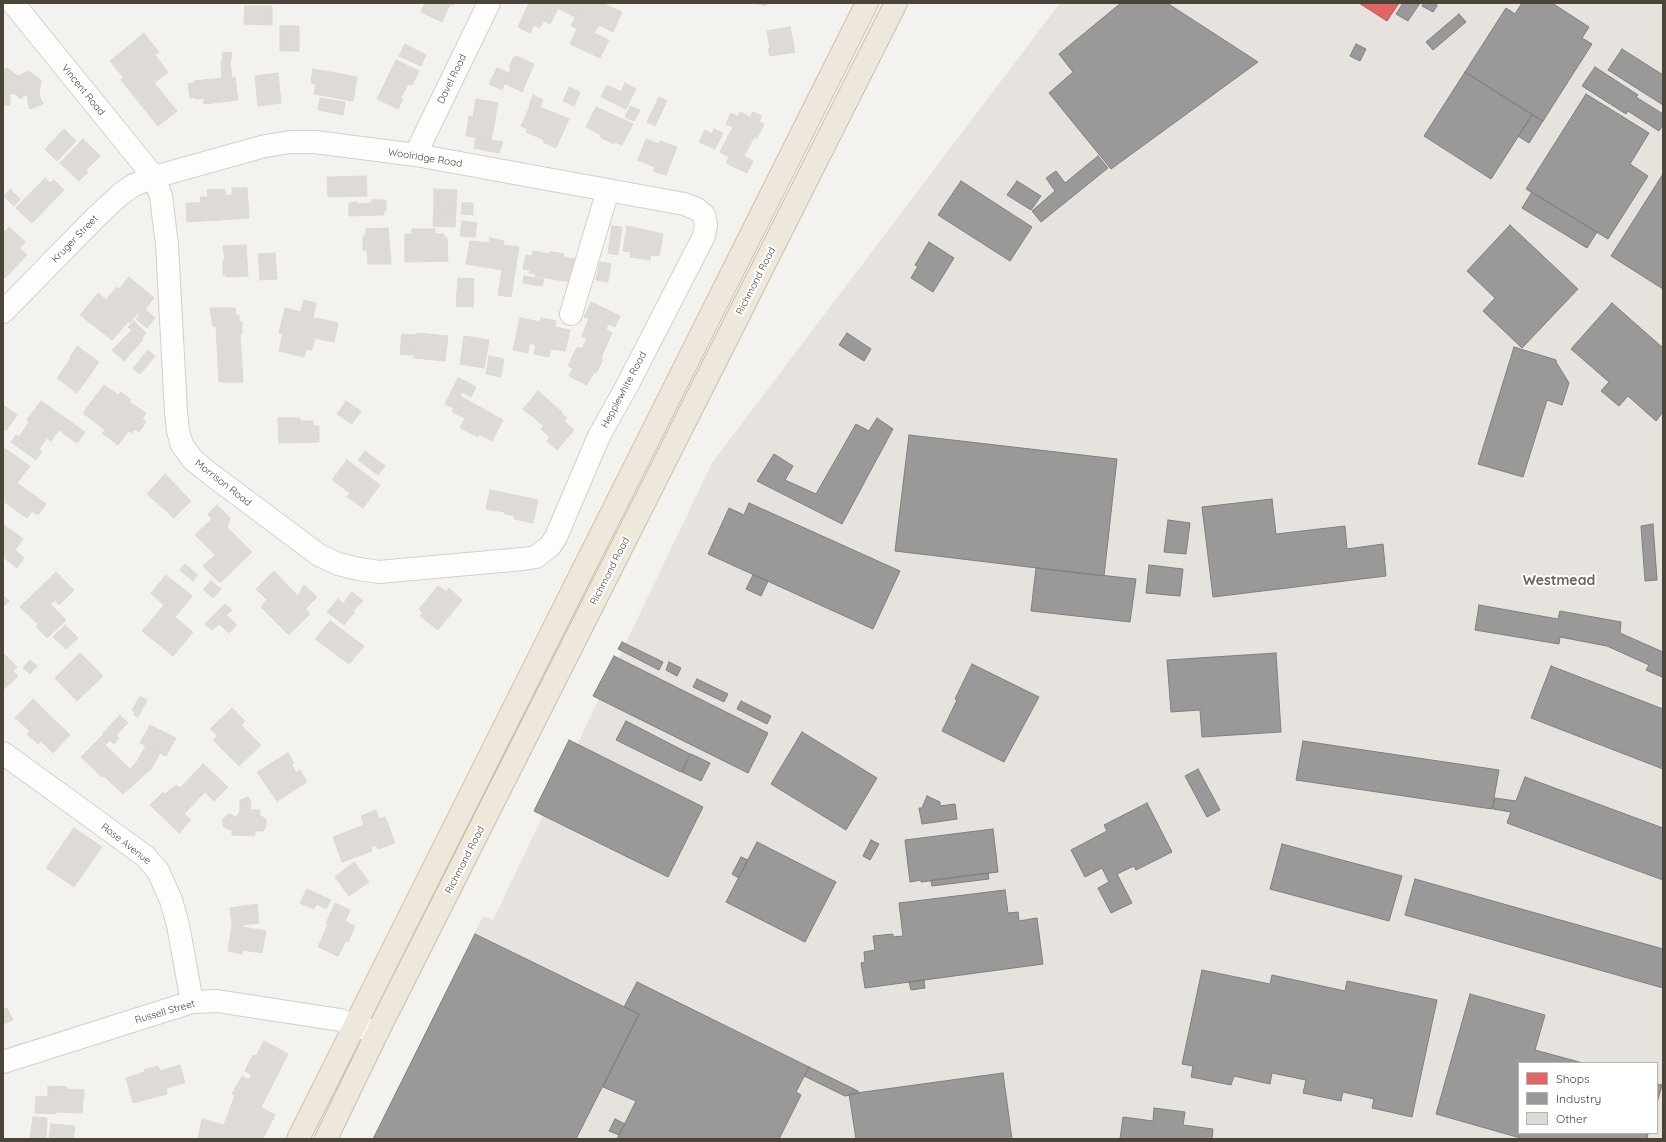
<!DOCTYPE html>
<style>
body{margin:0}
#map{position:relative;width:1666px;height:1142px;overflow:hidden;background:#f4f2ee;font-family:Quicksand,sans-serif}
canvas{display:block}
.frame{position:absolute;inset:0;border:4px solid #4b4439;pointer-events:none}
.legend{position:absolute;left:1518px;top:1062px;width:140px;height:72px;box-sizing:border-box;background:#fff;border:1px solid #b7b4b0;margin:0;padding:5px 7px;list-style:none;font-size:12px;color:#4b4439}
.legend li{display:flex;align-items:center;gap:8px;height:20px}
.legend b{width:20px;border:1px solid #b7b4b0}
</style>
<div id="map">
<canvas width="1666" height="1142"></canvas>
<div class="frame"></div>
<ul class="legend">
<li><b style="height:11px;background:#e06666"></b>Shops</li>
<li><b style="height:11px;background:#999"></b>Industry</li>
<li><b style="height:11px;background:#dedbd6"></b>Other</li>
</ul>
</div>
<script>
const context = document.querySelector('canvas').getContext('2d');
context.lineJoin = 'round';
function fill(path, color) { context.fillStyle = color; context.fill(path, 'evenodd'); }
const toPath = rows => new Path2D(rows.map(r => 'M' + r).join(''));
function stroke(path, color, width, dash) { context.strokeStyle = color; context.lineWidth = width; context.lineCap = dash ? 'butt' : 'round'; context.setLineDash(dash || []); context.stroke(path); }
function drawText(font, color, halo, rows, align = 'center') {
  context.font = font + ' Quicksand,sans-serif'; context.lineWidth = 4; context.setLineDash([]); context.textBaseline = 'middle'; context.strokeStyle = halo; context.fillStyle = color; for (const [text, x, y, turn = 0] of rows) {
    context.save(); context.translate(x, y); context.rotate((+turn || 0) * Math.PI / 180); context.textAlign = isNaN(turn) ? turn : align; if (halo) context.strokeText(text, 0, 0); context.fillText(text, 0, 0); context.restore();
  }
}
fill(toPath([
 [1060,3,1663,3,1663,1139,374,1139,483,916,493,920,712,463],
 [1519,1063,1657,1063,1657,1133,1519,1133]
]), '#e6e2de');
const shops = toPath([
 [1359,3,1399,3,1387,21,1359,3]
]);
fill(shops, '#e06666');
stroke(shops, '#b35c58', 1);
const industry = toPath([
 [1121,3,1167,3,1258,62,1111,169,1049,93,1073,72,1059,54,1121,3],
 [1403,3,1420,3,1408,21,1396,14,1403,3],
 [1424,3,1436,3,1437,6,1433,12,1422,6,1424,3],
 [1522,3,1552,3,1589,27,1582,38,1592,44,1543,121,1465,72,1506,8,1515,14,1522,3],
 [1459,14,1466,22,1433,50,1426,42,1459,14],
 [1356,44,1366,49,1360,61,1350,56,1356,44],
 [1622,49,1663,75,1663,105,1608,70,1622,49],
 [1595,67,1638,95,1636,97,1663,114,1663,124,1659,131,1628,111,1626,114,1582,86,1595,67],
 [1465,72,1532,115,1491,179,1424,136,1465,72],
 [1586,94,1649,133,1630,164,1648,176,1608,239,1526,189,1586,94],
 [1532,115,1543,121,1529,143,1518,136,1532,115],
 [1098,156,1108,168,1041,222,1032,211,1055,191,1046,178,1056,171,1065,183,1098,156],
 [1663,174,1663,289,1611,256,1663,174],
 [961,181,1032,227,1010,261,938,215,961,181],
 [1017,181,1041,196,1031,210,1007,195,1017,181],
 [1532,192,1597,232,1587,248,1522,208,1532,192],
 [1510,225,1578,289,1522,348,1483,311,1495,298,1467,271,1510,225],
 [929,242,954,258,933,292,911,278,918,266,915,265,929,242],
 [1612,303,1663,348,1663,412,1656,421,1628,396,1619,406,1601,391,1609,382,1571,349,1612,303],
 [847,333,871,349,864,361,839,345,847,333],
 [1514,347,1556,360,1556,362,1569,383,1562,405,1547,400,1523,477,1478,464,1514,347],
 [877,418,893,429,842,524,757,481,774,454,793,466,785,480,816,494,856,424,869,431,877,418],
 [909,435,1117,459,1104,576,895,551,909,435],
 [1272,499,1276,534,1345,526,1347,549,1383,544,1386,576,1213,597,1202,507,1272,499],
 [749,503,900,571,873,629,708,554,729,508,744,515,749,503],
 [1168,520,1190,523,1186,554,1164,552,1168,520],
 [1653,524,1657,580,1645,581,1641,526,1653,524],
 [1149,565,1183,569,1180,596,1146,593,1149,565],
 [1036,568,1136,579,1130,622,1031,611,1036,568],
 [753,575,768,581,761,596,746,589,753,575],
 [1479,605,1558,619,1560,611,1621,622,1620,633,1663,652,1663,674,1662,677,1646,670,1649,665,1607,646,1560,637,1559,644,1475,630,1479,605],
 [622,642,663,662,659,670,618,649,622,642],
 [1276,653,1281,732,1202,737,1200,710,1171,712,1167,660,1276,653],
 [614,656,768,733,748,773,593,696,614,656],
 [669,662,681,668,677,676,666,670,669,662],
 [972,664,1039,697,1004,762,942,731,957,700,955,699,972,664],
 [1551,666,1663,709,1663,769,1531,718,1551,666],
 [697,679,728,694,724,702,693,687,697,679],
 [741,701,771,716,767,724,737,709,741,701],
 [626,721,690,754,681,772,616,740,626,721],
 [802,732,877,778,846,830,771,784,802,732],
 [569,740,703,807,668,877,534,811,569,740],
 [1303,741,1499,770,1492,809,1296,780,1303,741],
 [691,754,710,763,701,781,682,772,691,754],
 [1198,769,1220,810,1207,817,1185,776,1198,769],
 [1525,777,1663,828,1663,880,1507,823,1511,812,1493,809,1495,798,1516,801,1525,777],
 [927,796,940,802,940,806,955,804,957,819,922,824,919,808,922,808,927,796],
 [1147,803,1172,852,1136,870,1134,866,1117,874,1132,903,1111,913,1098,888,1109,882,1102,868,1085,877,1071,850,1107,831,1104,825,1147,803],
 [993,829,998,872,921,882,921,880,910,882,905,840,993,829],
 [871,840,879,844,870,860,863,856,871,840],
 [757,842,836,882,805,942,726,902,757,842],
 [1282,844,1402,876,1389,921,1270,889,1282,844],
 [741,857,748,860,739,878,732,874,741,857],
 [988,873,989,879,932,886,931,880,988,873],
 [1415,879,1663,949,1663,988,1405,915,1415,879],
 [1005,890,1008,913,1018,912,1019,921,1037,918,1043,964,865,988,861,963,865,962,864,952,875,950,873,936,893,934,893,937,903,936,899,903,1005,890],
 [475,934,639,1014,576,1139,373,1139,475,934],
 [1202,970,1270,984,1272,975,1345,991,1347,981,1437,1000,1412,1117,1372,1108,1374,1099,1343,1092,1341,1101,1303,1093,1306,1080,1272,1073,1270,1084,1234,1076,1231,1085,1191,1077,1193,1066,1182,1064,1202,970],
 [924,980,925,988,911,990,909,982,924,980],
 [637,982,809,1067,796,1092,801,1095,779,1139,617,1139,636,1101,603,1087,639,1014,624,1007,637,982],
 [1470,994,1545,1015,1535,1050,1583,1063,1519,1063,1519,1133,1648,1133,1647,1139,1524,1139,1436,1114,1470,994],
 [809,1067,858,1091,859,1093,845,1096,804,1076,809,1067],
 [1003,1073,1012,1139,856,1139,849,1094,1003,1073],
 [1657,1084,1662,1085,1657,1103,1657,1084],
 [1154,1108,1185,1112,1183,1125,1213,1129,1212,1139,1120,1139,1123,1117,1153,1121,1154,1108],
 [615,1119,625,1124,619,1135,609,1131,615,1119]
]);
fill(industry, '#999');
stroke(industry, '#82807c', 1);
const building = toPath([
 [425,3,454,3,453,6,450,4,442,22,421,12,425,3],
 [529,3,552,3,540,28,534,25,530,33,518,27,529,3],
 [552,3,558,3,556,7,558,8,550,24,544,21,552,3],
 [558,3,582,3,575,17,556,7,558,3],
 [582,3,602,3,622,12,613,32,599,25,594,33,609,40,600,58,570,44,577,29,571,26,582,3],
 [755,3,767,3,766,6,755,3],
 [245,6,272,6,272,25,244,24,245,6],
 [280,26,299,26,299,51,280,51,280,26],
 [790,27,795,52,770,56,768,49,770,49,767,31,790,27],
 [144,33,159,52,155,55,168,72,154,83,177,111,158,126,121,80,123,77,110,61,144,33],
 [405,44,426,55,421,66,399,56,405,44],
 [231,52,232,59,223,60,222,53,231,52],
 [516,56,534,64,522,92,504,83,511,68,509,67,514,57,515,58,516,56],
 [230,60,232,78,235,77,238,100,204,104,204,98,195,99,195,97,190,98,188,84,194,83,194,81,222,78,221,61,230,60],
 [396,60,419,71,412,85,408,84,401,98,403,99,398,109,377,99,396,60],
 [7,68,18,76,29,71,41,80,39,95,29,98,19,91,6,96,3,109,3,70,7,68],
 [497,68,509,73,502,90,489,84,497,68],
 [313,69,357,77,353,101,314,94,316,84,311,83,313,69],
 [278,73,281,103,258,106,255,76,278,73],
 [625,83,636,89,626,109,601,97,607,85,621,92,625,83],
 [569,87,580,92,574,106,563,101,569,87],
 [19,91,24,95,21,99,13,93,19,91],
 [39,95,43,104,30,109,27,99,39,95],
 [533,95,543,100,540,107,569,119,556,148,543,142,544,140,526,132,528,129,521,126,530,106,529,106,533,95],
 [6,96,10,96,10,105,4,105,6,96],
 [659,97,667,101,655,126,647,122,659,97],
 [320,98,345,102,343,115,318,110,320,98],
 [476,99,498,103,491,140,466,136,469,116,473,117,476,99],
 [630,106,640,110,634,121,625,117,630,106],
 [596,107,633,124,622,145,615,142,614,144,600,137,601,135,586,127,596,107],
 [740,112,750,117,753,112,762,116,759,122,764,124,757,138,754,137,744,156,753,161,747,173,726,163,729,157,720,152,733,127,726,124,731,113,738,117,740,112],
 [64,129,76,141,57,161,45,149,64,129],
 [714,129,723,133,715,149,699,142,705,130,712,134,714,129],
 [476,138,491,140,503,142,499,153,474,148,476,138],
 [83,139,100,156,86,170,88,172,79,181,60,163,83,139],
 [646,139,659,144,660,141,677,147,666,175,653,171,655,167,638,160,646,139],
 [366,176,367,196,328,197,327,177,366,176],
 [45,178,50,183,54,180,64,190,32,223,16,208,45,178],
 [232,188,247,188,249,218,187,222,186,203,201,203,200,197,208,197,207,190,225,189,225,196,232,195,232,188],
 [10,189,20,199,14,206,4,196,10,189],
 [434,189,457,190,456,209,434,208,434,189],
 [372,200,386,200,386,211,383,211,384,215,349,216,349,203,357,202,357,204,372,203,372,200],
 [462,203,473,203,473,215,461,214,462,203],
 [434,208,456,209,455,227,433,226,434,208],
 [462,221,477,223,475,237,460,236,462,221],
 [612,226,622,227,618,255,608,253,612,226],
 [627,226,663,234,659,256,651,255,650,260,630,257,631,252,623,251,627,226],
 [9,227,25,242,20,248,27,255,5,278,3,276,3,233,9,227],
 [388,228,391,264,368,264,367,250,363,250,363,236,366,236,366,229,388,228],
 [412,229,435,229,435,234,444,234,444,238,447,238,448,261,405,262,405,234,412,234,412,229],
 [490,238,504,241,503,245,519,247,511,297,498,295,502,270,466,264,470,241,489,243,490,238],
 [246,245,248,276,226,277,227,275,223,275,223,261,225,260,223,246,246,245],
 [533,251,549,254,550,252,564,254,563,257,580,260,576,283,535,276,536,274,529,273,530,270,523,269,526,255,532,256,533,251],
 [275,253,277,279,260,280,258,254,275,253],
 [600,262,611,264,608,282,596,280,600,262],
 [524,276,544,279,542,286,523,283,524,276],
 [129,277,154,298,140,315,138,313,130,323,128,322,112,340,80,315,98,293,106,300,117,287,119,289,129,277],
 [458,278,474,279,473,307,456,306,458,278],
 [304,300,316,303,313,318,317,319,317,318,338,323,334,342,315,338,312,350,306,349,304,357,279,351,283,333,279,333,285,308,301,312,304,300],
 [591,302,620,316,615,327,608,324,606,329,612,333,603,353,601,359,603,360,596,373,594,372,587,385,569,376,573,368,568,366,577,347,582,349,587,338,582,336,589,319,584,317,591,302],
 [210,308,235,308,236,316,239,315,239,322,242,322,242,333,240,334,243,382,219,382,216,326,213,327,210,308],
 [145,309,155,318,147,328,136,319,145,309],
 [520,318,540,322,541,318,556,321,555,327,570,330,565,351,551,349,549,357,534,354,536,345,531,344,532,341,530,341,528,353,513,350,520,318],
 [134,321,146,333,142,338,143,340,124,361,112,350,132,330,128,327,134,321],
 [417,333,448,336,445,361,414,358,417,333],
 [402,334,416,335,414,355,400,354,402,334],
 [464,336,489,340,484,368,460,364,464,336],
 [77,346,99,362,77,393,57,378,71,358,70,357,77,346],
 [148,350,155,356,140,374,133,368,148,350],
 [489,356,504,359,501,377,486,374,489,356],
 [458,378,467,382,454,408,445,404,458,378],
 [467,382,476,387,471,397,462,392,467,382],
 [104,385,118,395,121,392,131,400,129,402,146,413,142,419,146,422,139,432,134,429,132,433,129,431,118,445,102,433,105,430,83,413,104,385],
 [538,391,562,412,561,413,567,418,564,421,574,430,557,450,547,441,550,437,541,429,544,426,523,409,538,391],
 [460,396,503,420,492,441,479,434,478,437,460,428,465,418,452,412,460,396],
 [41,401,85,432,77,443,59,430,51,441,47,438,39,449,42,451,36,460,11,442,16,435,19,437,29,422,27,420,41,401],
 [346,401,361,411,352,424,337,414,346,401],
 [3,405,17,415,6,431,3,429,3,405],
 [278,418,300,418,300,421,313,421,313,426,319,426,319,442,279,443,278,418],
 [3,447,30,466,17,483,46,504,38,515,32,511,27,518,3,501,3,447],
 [365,451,385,466,378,475,358,460,365,451],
 [347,460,380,485,363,508,347,497,350,493,332,480,347,460],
 [165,474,191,501,174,518,147,494,165,474],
 [490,490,538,500,533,523,514,519,515,516,505,514,505,512,486,509,490,490],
 [217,505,230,518,227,527,252,552,220,583,203,566,215,555,195,535,212,519,208,514,217,505],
 [3,524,23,539,15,550,24,558,17,568,3,557,3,524],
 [185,564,198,575,193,581,180,570,185,564],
 [274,571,298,596,304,585,317,597,305,609,310,614,289,635,261,607,267,600,256,589,274,571],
 [56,572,74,590,59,605,55,600,50,604,66,620,47,638,36,626,38,624,20,607,56,572],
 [166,575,192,596,175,617,193,632,173,656,142,631,164,605,151,593,166,575],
 [211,581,221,589,213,598,203,589,211,581],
 [438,586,446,592,449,588,462,600,438,630,420,616,423,613,419,609,438,586],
 [352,592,363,601,354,610,344,602,352,592],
 [3,595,9,601,3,607,3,595],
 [338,599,355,612,344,625,327,612,338,599],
 [225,604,232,610,226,615,237,625,229,633,219,624,212,630,205,624,225,604],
 [330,621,364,646,349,664,315,639,330,621],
 [65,625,78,638,66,649,53,637,65,625],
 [3,653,17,667,13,671,18,676,3,690,3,653],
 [80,653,103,676,77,701,55,678,80,653],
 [30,660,37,666,30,674,23,668,30,660],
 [140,696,147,700,138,717,134,715,135,712,132,710,140,696],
 [33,699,70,735,53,753,41,741,38,744,27,734,30,731,15,718,33,699],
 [232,708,245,721,241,725,261,745,239,766,213,740,218,736,210,729,232,708],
 [120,715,128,723,116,735,119,738,114,744,110,740,105,745,130,769,140,758,151,769,123,794,104,776,102,777,81,757,104,734,103,733,120,715],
 [150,725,176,738,166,756,140,743,150,725],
 [146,746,160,753,151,769,140,758,138,759,146,746],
 [288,753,294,763,292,765,296,773,300,770,307,782,277,801,257,772,288,753],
 [203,764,228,787,214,801,205,792,184,814,191,820,179,833,150,805,163,792,165,794,176,785,180,788,203,764],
 [248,797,251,802,250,810,260,810,259,815,266,819,266,827,263,831,255,831,255,836,232,835,232,830,227,829,223,826,223,819,229,814,236,817,240,812,240,800,248,797],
 [376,810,379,819,385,817,395,843,378,849,376,845,371,847,372,851,342,862,333,837,364,825,361,816,376,810],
 [74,828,102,847,74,887,46,868,74,828],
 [354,862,369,882,349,896,335,877,354,862],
 [307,889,331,900,326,909,316,904,314,909,300,903,307,889],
 [335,903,350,910,345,921,355,926,348,942,346,941,338,956,318,947,328,924,326,923,335,903],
 [257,904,259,923,242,925,242,927,266,931,262,953,242,950,242,954,228,951,232,925,230,908,257,904],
 [7,1008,13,1020,3,1024,3,1010,7,1008],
 [264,1041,288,1054,261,1107,275,1115,263,1139,198,1139,202,1119,224,1125,235,1095,232,1094,242,1076,249,1080,252,1075,245,1071,253,1055,256,1056,264,1041],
 [180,1065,185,1083,166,1088,167,1094,133,1103,126,1078,145,1072,144,1070,158,1066,160,1071,180,1065],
 [48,1086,67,1087,67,1089,84,1090,82,1113,56,1112,56,1114,35,1113,36,1096,48,1097,48,1086],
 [33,1117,47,1118,46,1139,30,1139,33,1117],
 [51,1124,75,1126,73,1139,49,1139,51,1124]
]);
fill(building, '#dedbd6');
stroke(building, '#dcd9d4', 1);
const minor = toPath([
 [416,155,420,145,489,3],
 [3,312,97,216,122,193,134,185,154,177,265,146,291,142,315,142,416,155,684,204,697,209,704,215,706,225,704,236,628,384,599,436,556,537,550,546,536,557,523,559,379,572,359,569,338,564,319,555,213,476,193,460,182,445,178,431,176,412,167,245,161,196,154,177,13,3],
 [571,314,608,190],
 [3,753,145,856,158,871,171,900,178,925,192,1002],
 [3,1062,192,1002,217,1001,340,1020,377,1033]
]);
const highway = toPath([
 [298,1139,867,3],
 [326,1139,377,1033,896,3]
]);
stroke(minor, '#d2d0cb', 24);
stroke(highway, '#ccbfa9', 24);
stroke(minor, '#fdfdfc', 22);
stroke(highway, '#ede8db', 22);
drawText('10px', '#4b4439', '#fff', [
 ["Davel Road",452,79,-64],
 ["Vincent Road",83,90,51],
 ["Woolridge Road",425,158,9],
 ["Kruger Street",75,239,-46],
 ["Richmond Road",756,281,-63],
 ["Hepplewhite Road",624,390,-62],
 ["Morrison Road",223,483,38],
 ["Richmond Road",610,571,-63],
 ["Rose Avenue",126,844,38],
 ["Richmond Road",465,860,-63],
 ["Russell Street",165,1012,-16]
]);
drawText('bold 14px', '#6e6250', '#fff', [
 ["Westmead",1559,581]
]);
</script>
